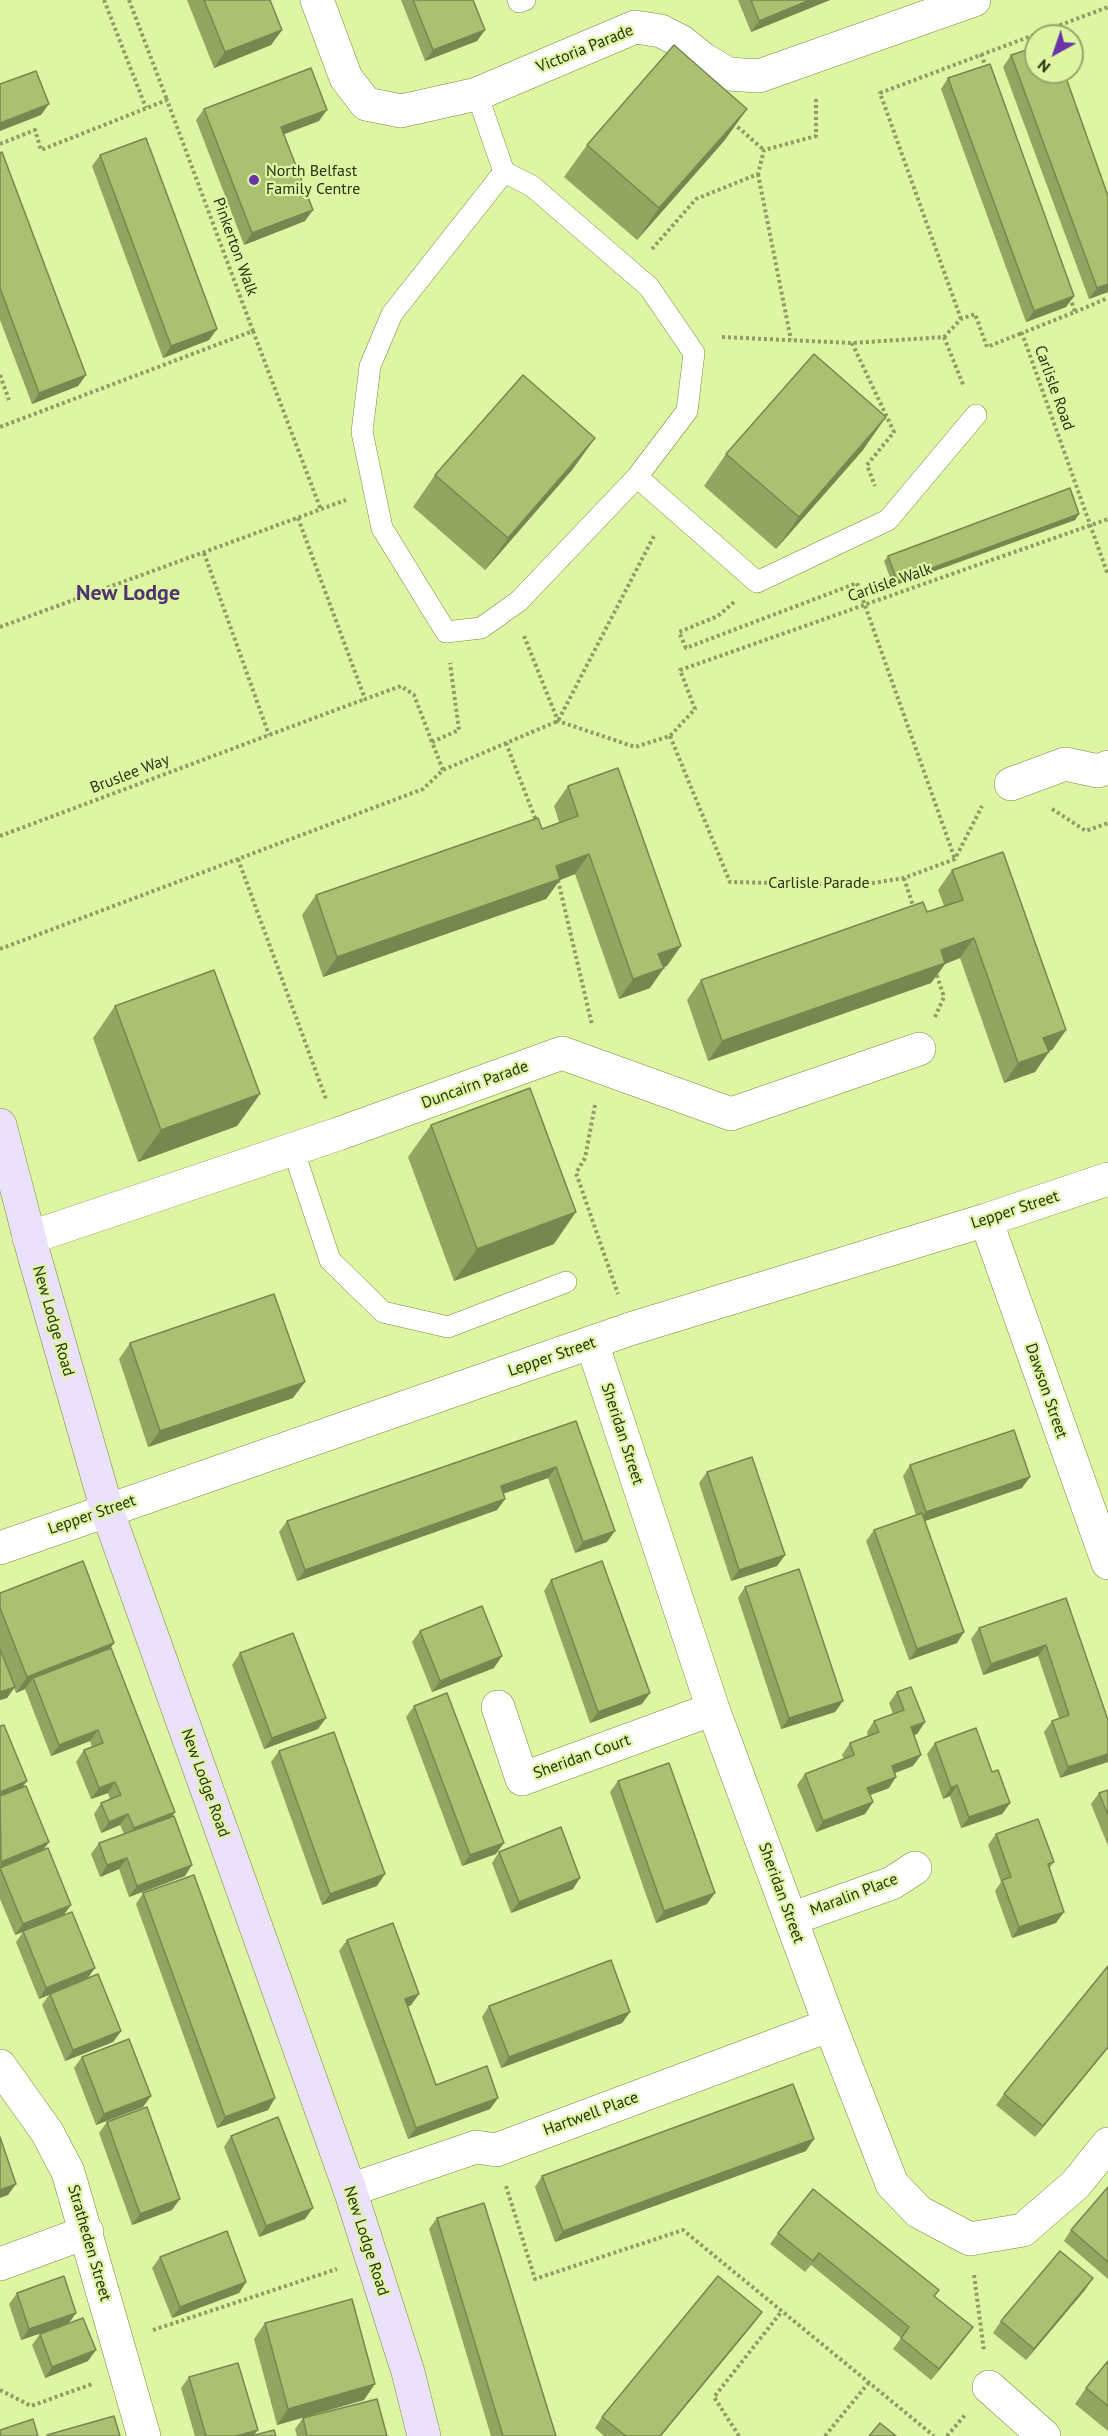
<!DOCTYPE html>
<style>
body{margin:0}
#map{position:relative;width:1108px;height:2436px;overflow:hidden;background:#def5a3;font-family:"PT Sans",sans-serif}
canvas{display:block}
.north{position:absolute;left:1024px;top:24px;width:60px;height:60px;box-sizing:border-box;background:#def5a3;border:2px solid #96a769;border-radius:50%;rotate:220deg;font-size:16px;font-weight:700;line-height:24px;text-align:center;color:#2a3211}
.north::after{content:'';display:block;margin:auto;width:21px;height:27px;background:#6c33a9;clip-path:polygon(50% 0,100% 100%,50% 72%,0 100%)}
</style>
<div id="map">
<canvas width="1108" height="2436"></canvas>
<div class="north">N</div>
</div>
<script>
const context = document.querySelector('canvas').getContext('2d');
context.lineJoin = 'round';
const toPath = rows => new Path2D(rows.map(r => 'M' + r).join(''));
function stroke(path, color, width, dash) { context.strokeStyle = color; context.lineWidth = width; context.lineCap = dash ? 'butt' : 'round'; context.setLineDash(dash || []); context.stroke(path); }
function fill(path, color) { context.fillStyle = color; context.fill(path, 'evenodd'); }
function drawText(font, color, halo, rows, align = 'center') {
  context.font = font + ' "PT Sans",sans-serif'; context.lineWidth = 4.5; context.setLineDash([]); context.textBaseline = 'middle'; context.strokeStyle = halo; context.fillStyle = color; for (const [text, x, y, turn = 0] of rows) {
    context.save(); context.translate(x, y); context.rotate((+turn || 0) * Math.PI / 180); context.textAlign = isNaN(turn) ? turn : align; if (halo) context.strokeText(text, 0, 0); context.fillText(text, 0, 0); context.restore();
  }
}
const lane = toPath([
 [518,0,519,2,525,0],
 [477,94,504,172,392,314,370,366,362,432,382,528,446,632,481,628,519,601,637,477,687,411,694,353,649,287,532,186,504,172],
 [637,477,757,582,888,520,976,415],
 [293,1149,330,1260,383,1312,448,1327,566,1282]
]);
const street = toPath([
 [317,0,346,78,366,104,401,111,477,94,635,27,661,31,682,42,703,59,728,74,759,76,974,0],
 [1011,784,1065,764,1098,771,1108,767],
 [986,1220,1108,1563],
 [29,1238,338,1134,562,1053,731,1114,919,1049],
 [592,1343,713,1709,830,2025,892,2184,919,2212,970,2239,1023,2230,1076,2184,1108,2144],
 [0,1548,630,1329,986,1220,1108,1179],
 [498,1707,522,1779,713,1709],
 [791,1919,892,1883,915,1868],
 [0,2066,47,2132,68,2172,144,2436],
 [350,2190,476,2147,496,2150,830,2025],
 [0,2264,87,2232],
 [989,2387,1044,2436]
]);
const secondary = toPath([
 [0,1125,34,1255,107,1510,350,2190,408,2372,424,2436]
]);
stroke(lane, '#778b3c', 22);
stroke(street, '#778b3c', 34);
stroke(secondary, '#778b3c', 34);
stroke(toPath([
 [104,0,146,108],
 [129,0,167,100],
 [981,54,987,70],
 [733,123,764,150],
 [0,144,35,130,41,150,167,100,253,331,0,427],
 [758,174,791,340],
 [652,249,696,199,758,174,764,150,816,136,816,97],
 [1070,297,1075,312,1022,333,1108,575],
 [1075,312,1108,298],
 [961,319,880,93,1108,7],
 [253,331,321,510],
 [722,337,852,343,944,337,961,319,975,314,987,347,1022,333],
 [944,337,964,387],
 [852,343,894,432,867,465,875,486],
 [0,375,9,400],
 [298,518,365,699,401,686,414,695,432,742],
 [204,553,269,735],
 [734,602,718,616,679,632,686,648,857,583,955,859],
 [0,627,346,500],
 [524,636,558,721,635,747,670,736,695,709,680,670,1108,519],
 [670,736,730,882,861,885,904,878,955,859,982,806],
 [506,743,537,823],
 [443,770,432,742,459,730,450,663],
 [1052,809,1086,831,1108,823],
 [0,836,365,699],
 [238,859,326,1099],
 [904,878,914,909],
 [558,880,592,1025],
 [0,949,423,789,443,770,558,721,655,534],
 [935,1017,944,997,936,973],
 [595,1105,585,1158,576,1173,618,1294],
 [506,2186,535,2279,683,2230,934,2436],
 [974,2275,984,2351],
 [153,2330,337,2269],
 [0,2390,31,2406,92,2384],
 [739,2436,714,2397,782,2311],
 [825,2436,870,2381],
 [947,2436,965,2415]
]), '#8d9e62', 4, [3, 3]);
stroke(lane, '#fff', 21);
stroke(street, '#fff', 33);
stroke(secondary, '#ebe1fb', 33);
fill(toPath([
 [187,0,270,0,282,30,271,45,214,68],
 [401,0,473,0,485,30,477,41,425,61],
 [738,0,830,0,751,32],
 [1011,55,1108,292,1089,299,1003,67],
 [948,78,1074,296,1066,307,1026,322,941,89],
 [204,109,319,121,284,134,305,221,244,245,196,120],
 [747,109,724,141,637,240,564,177,587,145],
 [0,153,86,375,78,386,32,404,0,320],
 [100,155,217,329,209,340,163,358,92,166],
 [595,438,572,470,485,570,413,507,435,475],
 [863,450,776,549,704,486,726,454],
 [1079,514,1075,520,893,586,884,561,888,556],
 [568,786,667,966,663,967,650,988,619,999,575,874,560,880,546,899,323,977,302,915,316,895,542,829,559,822,554,806],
 [952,870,1066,1030,1052,1050,1048,1051,1035,1072,1004,1083,960,958,945,964,931,983,708,1061,687,1000,701,980,944,906,938,890],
 [115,1006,260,1094,237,1126,138,1162,93,1038],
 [431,1125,554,1244,454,1281,408,1157],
 [130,1343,293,1398,148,1447,119,1359],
 [576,1421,607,1542,575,1553,548,1478,503,1494,505,1499,497,1510,297,1581,279,1532,287,1521],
 [910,1465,1022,1488,925,1521,957,1643,909,1660,866,1541,874,1530,916,1515,903,1476],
 [707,1472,785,1555,777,1566,731,1581,699,1483],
 [551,1580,642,1704,590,1723,544,1591],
 [745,1587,843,1701,835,1712,781,1729,738,1598],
 [0,1593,111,1648,175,1812,172,1817,185,1876,129,1897,119,1869,100,1877,91,1854,99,1843,124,1834,120,1825,101,1833,94,1814,101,1803,110,1799,108,1793,91,1799,76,1762,84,1750,92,1747,90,1741,51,1756,25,1689,16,1693,14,1688,7,1698,0,1700],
 [1066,1598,1108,1720,1060,1778,1044,1732,1052,1721,1059,1718,1038,1656,983,1675,971,1639,979,1628],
 [420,1631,494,1668,432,1692,412,1642],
 [240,1653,318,1729,264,1749,232,1665],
 [897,1692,925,1722,917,1734,914,1735,913,1766,895,1773,889,1788,870,1795,873,1802,865,1814,816,1832,797,1785,805,1774,844,1759,842,1755,850,1743,868,1736,867,1732,874,1721,893,1714,889,1703],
 [414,1706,496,1854,462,1866,406,1717],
 [0,1726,23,1787,49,1842,43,1850,64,1915,88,1978,121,2031,113,2042,65,2061,42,2005,49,1995,39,1999,16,1942,23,1932,15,1935,0,1899],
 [935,1743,992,1772,1010,1803,1002,1814,961,1828,950,1796,943,1799,927,1754],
 [279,1751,377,1886,322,1905,271,1762],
 [618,1781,707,1904,656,1923,610,1792],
 [1108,1790,1108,1846,1091,1804,1099,1793],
 [996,1834,1054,1862,1049,1869,1056,1923,1012,1938,995,1891,1001,1882,988,1845],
 [499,1852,573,1889,511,1913,492,1863],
 [143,1893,275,2098,268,2110,217,2128,136,1904],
 [347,1940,419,1994,411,2005,408,2007,436,2085,498,2098,490,2109,408,2139,339,1951],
 [1108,1966,1108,2048,1035,2137,996,2105,1004,2094],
 [489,2006,630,2012,622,2023,501,2068,482,2017],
 [82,2057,143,2107,96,2125,74,2068],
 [107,2122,172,2210,132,2225,99,2133],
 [231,2136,305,2219,259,2237,224,2147],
 [806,2151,555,2242,535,2187,542,2176],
 [1108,2187,1108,2279,1064,2241,1071,2230],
 [437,2218,556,2436,491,2436,429,2229],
 [778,2233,934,2297,965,2338,931,2380,893,2349,901,2338,811,2265,805,2272,770,2244],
 [160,2257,246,2282,239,2293,172,2318,152,2268],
 [1085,2290,1026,2360,993,2333,1001,2321],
 [17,2293,76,2313,69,2323,88,2361,45,2378,32,2345,40,2334,47,2331,21,2340,9,2304],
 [762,2312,754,2323,661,2436,604,2436,595,2428,602,2417],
 [265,2323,364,2400,277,2425,254,2339],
 [1108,2361,1108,2431,1075,2404,1086,2388],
 [189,2377,258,2430,254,2435,276,2436,195,2436,181,2388],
 [303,2418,387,2436,297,2436,295,2429]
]), '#93a661');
fill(toPath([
 [810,0,830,0,751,32,759,21],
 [282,30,271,45,214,68,225,52],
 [485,30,477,41,425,61,433,50],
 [49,104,41,115,0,131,0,123],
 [747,109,724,141,637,240,659,208],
 [327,110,319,121,274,138,281,127],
 [313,210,305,221,244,245,252,233],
 [1108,284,1108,292,1089,299,1097,288],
 [1074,296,1066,307,1026,322,1034,311],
 [217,329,209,340,163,358,171,346],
 [86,375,78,386,32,404,39,393],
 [886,417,863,450,776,549,799,517],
 [595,438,572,470,485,570,508,538],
 [1079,514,1075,520,893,586,897,581],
 [589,854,575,874,560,880,546,899,323,977,337,957,556,866],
 [974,938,960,958,945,964,931,983,708,1061,722,1041,941,950],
 [681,946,667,966,644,974,658,954],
 [664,968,650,988,619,999,633,979],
 [1066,1030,1052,1050,1029,1058,1043,1038],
 [1049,1052,1035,1072,1004,1083,1018,1063],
 [260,1094,237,1126,138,1162,161,1130],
 [576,1212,554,1244,454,1281,477,1249],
 [305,1382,293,1398,148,1447,160,1431],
 [556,1467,548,1478,493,1497,501,1486],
 [1030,1477,1022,1488,919,1523,926,1512],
 [505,1499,497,1510,297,1581,305,1570],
 [615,1531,607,1542,575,1553,583,1542],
 [785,1555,777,1566,731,1581,739,1570],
 [964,1632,957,1643,909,1660,917,1649],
 [114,1643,103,1659,33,1678,25,1689,16,1693,27,1677],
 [1046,1645,1038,1656,983,1675,991,1664],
 [502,1656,494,1668,432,1692,440,1681],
 [15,1687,7,1698,0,1700,0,1692],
 [650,1693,642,1704,590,1723,598,1712],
 [843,1701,835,1712,781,1729,789,1718],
 [326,1718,318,1729,264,1749,272,1738],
 [925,1722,917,1734,903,1739,911,1727],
 [98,1730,90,1741,51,1756,59,1745],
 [1108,1754,1108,1762,1060,1778,1068,1767],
 [921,1755,913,1766,884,1777,892,1766],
 [896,1777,889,1788,859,1799,867,1788],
 [27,1781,19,1792,0,1800,0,1792],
 [115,1782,108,1793,91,1799,99,1788],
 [957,1785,950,1796,943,1799,951,1788],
 [873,1802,865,1814,816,1832,823,1821],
 [1010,1803,1002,1814,961,1828,969,1817],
 [175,1812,167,1823,126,1839,134,1828],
 [128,1814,120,1825,101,1833,109,1822],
 [49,1842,41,1853,0,1869,1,1862],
 [504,1843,496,1854,462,1866,470,1855],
 [127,1858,119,1869,100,1877,107,1865],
 [192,1865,185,1876,129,1897,137,1886],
 [385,1874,377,1886,322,1905,330,1894],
 [580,1878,573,1889,511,1913,519,1902],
 [715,1893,707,1904,656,1923,664,1911],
 [71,1905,63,1916,15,1935,23,1924],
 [1064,1912,1056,1923,1012,1938,1019,1927],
 [95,1968,87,1979,39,1999,46,1988],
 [419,1994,411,2005,397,2010,405,1999],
 [630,2012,622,2023,501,2068,509,2057],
 [121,2031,113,2042,65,2061,73,2050],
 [1108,2047,1108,2048,1035,2137,1043,2126],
 [151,2096,143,2107,96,2125,104,2114],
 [275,2098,268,2110,217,2128,225,2117],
 [498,2098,490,2109,408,2139,416,2128],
 [814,2139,806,2151,555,2242,563,2231],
 [16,2184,8,2195,0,2198,0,2190],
 [180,2199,172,2210,132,2225,140,2214],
 [313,2208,305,2219,259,2237,266,2226],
 [1093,2278,1085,2290,1026,2360,1034,2349],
 [246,2282,239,2293,172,2318,180,2307],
 [762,2312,754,2323,661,2436,660,2436],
 [76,2313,68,2324,21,2340,29,2329],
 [973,2327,965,2338,931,2380,939,2369],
 [96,2350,88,2361,45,2378,52,2367],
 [375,2384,364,2400,277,2425,288,2409],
 [258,2430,253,2436,236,2436]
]), '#78874f');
const building = toPath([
 [204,0,270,0,282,30,225,52,204,0],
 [413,0,473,0,485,30,433,50,413,0],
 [751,0,810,0,759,21,751,0],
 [674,45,747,109,659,208,587,145,674,45],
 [1036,47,1036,72,1064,72,1108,196,1108,284,1097,288,1011,55,1036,47],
 [990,64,1074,296,1034,311,948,78,990,64],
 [311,68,327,110,281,127,313,210,252,233,204,109,311,68],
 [36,71,49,104,0,123,0,84,36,71],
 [146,138,217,329,171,346,100,155,146,138],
 [2,152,86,375,39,393,0,288,0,153,2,152],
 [814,354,886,417,799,517,726,454,814,354],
 [523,375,595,438,508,538,435,475,523,375],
 [1070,488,1079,514,897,581,888,556,1070,488],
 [618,768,681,946,658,954,664,968,633,979,589,854,556,866,560,879,337,957,316,895,538,818,542,829,578,816,568,786,618,768],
 [1003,852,1066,1030,1043,1038,1049,1052,1018,1063,974,938,941,950,945,963,722,1041,701,980,923,902,927,912,963,900,952,870,1003,852],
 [214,970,260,1094,161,1130,115,1006,214,970],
 [530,1088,576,1212,477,1249,431,1125,530,1088],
 [274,1294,305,1382,160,1431,130,1343,274,1294],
 [576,1421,615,1531,583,1542,556,1467,501,1486,505,1499,305,1570,287,1521,576,1421],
 [1014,1430,1030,1477,926,1512,910,1465,1014,1430],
 [752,1457,785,1555,739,1570,707,1472,752,1457],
 [922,1513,964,1632,917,1649,874,1530,922,1513],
 [83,1561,114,1643,27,1677,0,1608,0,1593,83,1561],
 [602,1561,650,1693,598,1712,551,1580,602,1561],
 [799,1569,843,1701,789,1718,745,1587,799,1569],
 [1066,1598,1108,1720,1108,1754,1068,1767,1052,1721,1069,1715,1046,1645,991,1664,979,1628,1066,1598],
 [482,1606,502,1656,440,1681,420,1631,482,1606],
 [293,1633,326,1718,272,1738,240,1653,293,1633],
 [111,1648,175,1812,134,1828,128,1814,109,1822,101,1803,121,1795,115,1782,99,1788,84,1750,103,1743,98,1730,59,1745,33,1678,111,1648],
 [0,1649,15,1687,0,1692,0,1649],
 [911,1687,925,1722,911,1727,921,1755,892,1766,896,1777,867,1788,873,1802,823,1821,805,1774,854,1755,850,1743,879,1732,874,1721,904,1710,897,1692,911,1687],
 [447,1693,504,1843,470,1855,414,1706,447,1693],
 [4,1725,27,1781,0,1792,0,1726,4,1725],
 [976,1728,992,1772,998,1770,1010,1803,969,1817,957,1785,951,1788,935,1743,976,1728],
 [334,1732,385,1874,330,1894,279,1751,334,1732],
 [669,1763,715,1893,664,1911,618,1781,669,1763],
 [26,1786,49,1842,1,1862,0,1796,26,1786],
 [1108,1790,1108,1815,1099,1793,1108,1790],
 [174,1816,192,1865,137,1886,127,1858,107,1865,99,1843,174,1816],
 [1038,1819,1054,1862,1048,1864,1064,1912,1019,1927,1002,1880,1011,1877,996,1834,1038,1819],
 [561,1827,580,1878,519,1902,499,1852,561,1827],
 [48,1848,71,1905,23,1924,0,1868,48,1848],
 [194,1875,275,2098,225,2117,143,1893,194,1875],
 [72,1912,95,1968,46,1988,23,1931,72,1912],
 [393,1923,419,1994,405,1999,436,2085,487,2066,498,2098,416,2128,347,1940,393,1923],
 [611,1960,630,2012,509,2057,489,2006,611,1960],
 [1108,1966,1108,2047,1043,2126,1004,2094,1108,1966],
 [98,1974,121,2031,73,2050,50,1994,98,1974],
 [129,2039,151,2096,104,2114,82,2057,129,2039],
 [793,2084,814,2139,563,2231,542,2176,793,2084],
 [147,2107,180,2199,140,2214,107,2122,147,2107],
 [278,2117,313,2208,266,2226,231,2136,278,2117],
 [0,2137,16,2184,0,2190,0,2137],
 [1108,2187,1108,2262,1071,2230,1108,2187],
 [813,2189,939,2290,934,2296,973,2327,939,2369,901,2338,909,2327,819,2253,813,2261,778,2233,813,2189],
 [484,2203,556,2436,503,2436,437,2218,484,2203],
 [227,2231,246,2282,180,2307,160,2257,227,2231],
 [1060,2251,1093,2278,1034,2349,1001,2321,1060,2251],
 [64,2276,76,2313,29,2329,17,2293,64,2276],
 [718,2276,762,2312,660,2436,626,2436,602,2417,718,2276],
 [352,2299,375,2384,288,2409,265,2323,352,2299],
 [83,2318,96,2350,52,2367,40,2334,83,2318],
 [1108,2361,1108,2406,1086,2388,1108,2361],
 [238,2363,258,2430,236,2436,206,2436,189,2377,238,2363],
 [377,2399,387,2436,307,2436,303,2418,377,2399],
 [114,2416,120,2436,48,2436,47,2435,114,2416],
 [33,2419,38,2436,1,2436,0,2430,33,2419],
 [880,2423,896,2436,869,2436,880,2423],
 [274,2430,276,2436,251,2436,274,2430]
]);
fill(building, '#abc171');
stroke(building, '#78874f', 1.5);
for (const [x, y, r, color] of [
 [254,180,6,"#6c33a9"]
]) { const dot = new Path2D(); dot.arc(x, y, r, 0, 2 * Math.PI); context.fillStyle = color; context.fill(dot); stroke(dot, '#def5a3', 2); }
drawText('16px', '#2a3211', '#def5a3', [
 ["Victoria Parade",585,49,-22],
 ["Pinkerton Walk",235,247,70],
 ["Carlisle Road",1054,388,70],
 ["Carlisle Walk",890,583,-19],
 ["Bruslee Way",130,774,-21],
 ["Carlisle Parade",819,883],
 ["Duncairn Parade",475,1085,-20],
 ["Lepper Street",1015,1210,-18],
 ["New Lodge Road",53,1321,74],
 ["Lepper Street",552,1357,-19],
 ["Dawson Street",1046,1391,71],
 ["Sheridan Street",622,1434,72],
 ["Lepper Street",92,1515,-19],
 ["Sheridan Court",582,1757,-20],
 ["New Lodge Road",205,1783,70],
 ["Sheridan Street",781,1893,70],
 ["Maralin Place",854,1895,-21],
 ["Hartwell Place",591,2114,-20],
 ["New Lodge Road",366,2241,72],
 ["Stratheden Street",89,2243,74]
]);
drawText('16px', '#2a3211', '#def5a3', [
 ["North Belfast",266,171],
 ["Family Centre",266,189]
], 'left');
drawText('bold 22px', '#4e3570', '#def5a3', [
 ["New Lodge",128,594]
]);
</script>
